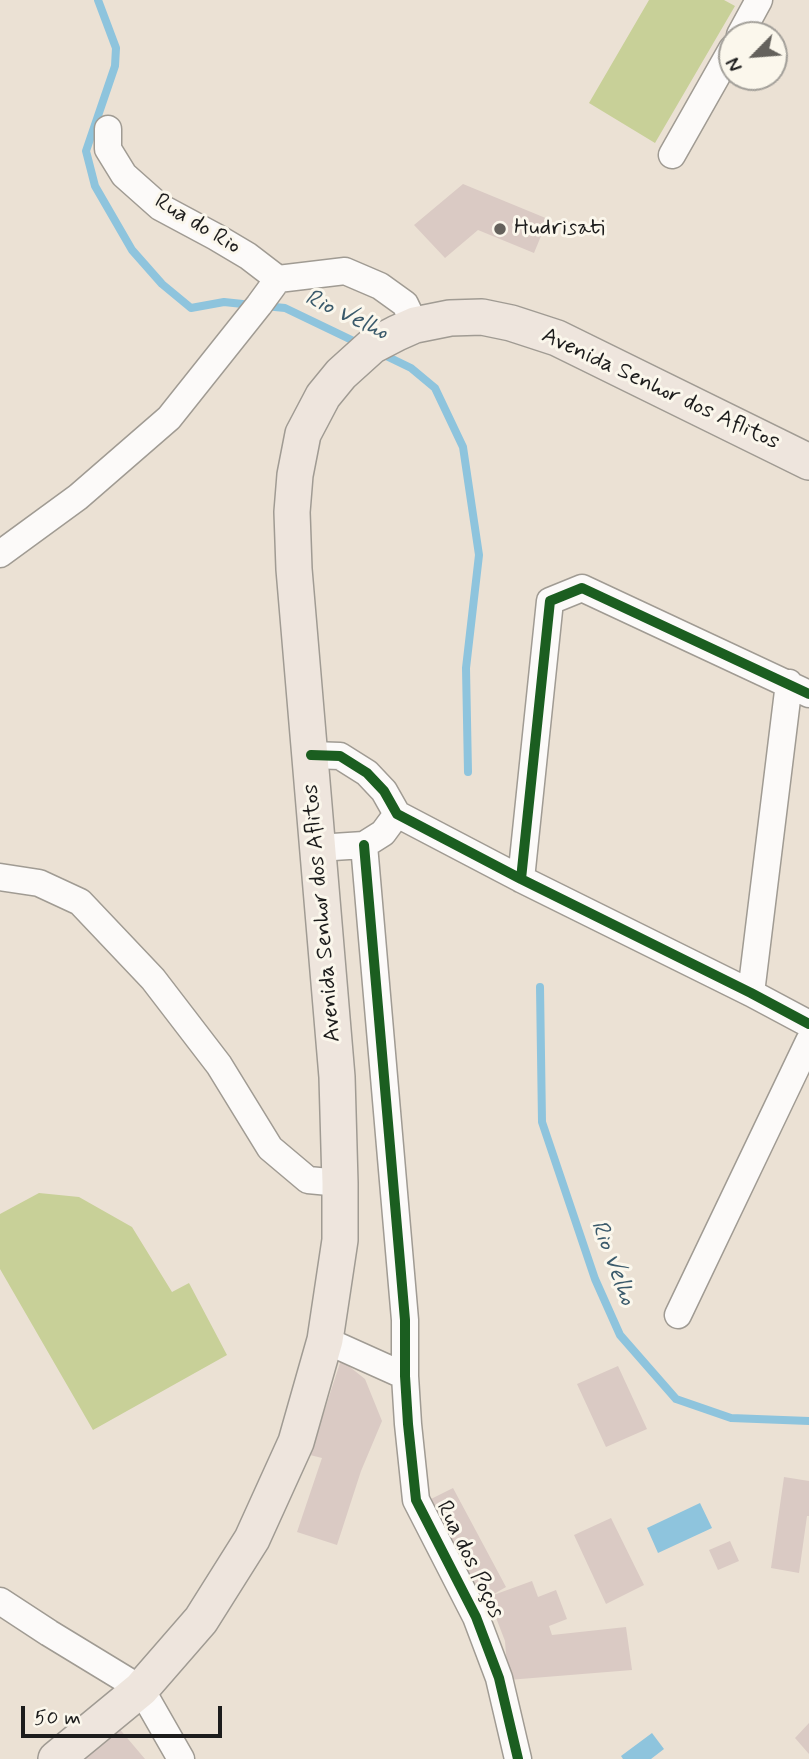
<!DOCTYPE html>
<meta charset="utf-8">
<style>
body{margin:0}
#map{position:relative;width:809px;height:1759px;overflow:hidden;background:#ebe1d4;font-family:Mynerve,sans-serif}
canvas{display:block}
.north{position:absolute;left:718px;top:21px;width:70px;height:70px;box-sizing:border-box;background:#fbf7ec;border:2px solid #a29f99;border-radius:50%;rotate:245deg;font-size:19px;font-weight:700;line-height:28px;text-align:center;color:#1c1c1c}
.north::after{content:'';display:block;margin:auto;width:24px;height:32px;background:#64615c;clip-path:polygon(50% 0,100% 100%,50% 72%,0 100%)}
.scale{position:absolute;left:21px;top:1706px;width:201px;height:32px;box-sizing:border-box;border:4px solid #1c1c1c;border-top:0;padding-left:9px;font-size:21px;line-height:24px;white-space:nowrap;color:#1c1c1c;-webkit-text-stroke:5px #fbf7ec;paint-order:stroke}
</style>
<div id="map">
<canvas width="809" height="1759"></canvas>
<div class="north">N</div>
<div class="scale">50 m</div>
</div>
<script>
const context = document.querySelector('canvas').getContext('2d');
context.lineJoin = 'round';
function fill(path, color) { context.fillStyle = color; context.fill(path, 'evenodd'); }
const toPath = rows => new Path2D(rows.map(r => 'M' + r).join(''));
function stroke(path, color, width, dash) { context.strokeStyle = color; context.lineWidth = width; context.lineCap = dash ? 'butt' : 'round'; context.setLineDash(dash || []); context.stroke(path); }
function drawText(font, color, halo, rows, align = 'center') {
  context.font = font + ' Mynerve,sans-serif'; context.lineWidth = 6; context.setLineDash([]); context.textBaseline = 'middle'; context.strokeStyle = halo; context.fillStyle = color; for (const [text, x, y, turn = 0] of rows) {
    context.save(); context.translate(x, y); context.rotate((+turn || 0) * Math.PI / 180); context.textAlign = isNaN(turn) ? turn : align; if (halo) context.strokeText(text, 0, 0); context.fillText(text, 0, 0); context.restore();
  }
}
fill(toPath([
 [649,0,724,0,735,6,655,143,589,103],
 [39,1193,79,1197,132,1227,172,1292,189,1283,227,1355,93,1430,0,1269,0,1214]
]), '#c8d098');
fill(toPath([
 [700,1503,712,1528,658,1553,647,1528],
 [652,1733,664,1749,651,1759,623,1759,621,1756]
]), '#8ec4dd');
stroke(toPath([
 [98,0,116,48,115,66,86,151,95,186,132,250,162,284,191,308,224,302,252,305],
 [265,306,285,308,362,345],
 [380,353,411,368,435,388,463,447,479,555,466,668,468,772],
 [540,987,542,1122,595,1279,620,1335,676,1399,731,1418,809,1421]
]), '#8ec4dd', 8);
fill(toPath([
 [463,184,548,219,534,253,478,230,445,258,414,225],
 [341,1360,365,1379,382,1421,361,1471,337,1545,297,1532,322,1458,310,1455],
 [618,1366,647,1429,606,1447,577,1384],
 [784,1477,809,1481,809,1516,807,1516,799,1573,771,1568],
 [453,1488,506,1587,480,1602,425,1502],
 [611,1518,644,1585,606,1604,574,1535],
 [730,1541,739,1561,718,1570,709,1550],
 [532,1581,538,1597,556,1590,567,1619,549,1626,552,1635,626,1627,632,1670,508,1680,505,1641,488,1597],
 [809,1723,809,1754,795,1738],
 [117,1726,145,1759,78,1759]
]), '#dacac4');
const minor = toPath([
 [740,35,759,0],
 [108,129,108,149,124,175,160,207,216,237,248,256,278,279],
 [672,155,732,49],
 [0,554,78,497,169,418,259,305,278,279,345,271,380,286,405,304,415,325],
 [311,755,340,756,367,773,384,791,397,814,521,879,751,993,809,1024],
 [364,845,405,1320,405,1376,408,1424,416,1500,476,1617,499,1678,518,1759],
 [318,846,333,847,364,845,383,833,397,814],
 [0,877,39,883,80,902,153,979,219,1065,270,1148,308,1180,340,1183],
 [521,879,550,601,582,588,809,694],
 [751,993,789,683],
 [678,1315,809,1041],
 [325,1340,405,1376],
 [0,1601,49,1633,141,1689,181,1759]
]);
const major = toPath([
 [56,1759,141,1689,201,1620,252,1539,296,1442,325,1340,340,1240,340,1183,337,1077,294,569,292,512,295,475,303,434,323,396,341,374,372,346,397,333,415,325,450,318,482,317,511,323,557,338,809,462]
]);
stroke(minor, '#a09b93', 29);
stroke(major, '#a09b93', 38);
stroke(minor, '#fcfaf9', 26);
stroke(major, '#eee5dd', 35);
stroke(toPath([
 [311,755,340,756,367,773,384,791,397,814,521,879,751,993,809,1024],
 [364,845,405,1320,405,1376,408,1424,416,1500,476,1617,499,1678,518,1759],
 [521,879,550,601,582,588,809,694]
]), '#1b5e20', 10);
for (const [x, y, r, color] of [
 [500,229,7,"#64615c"]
]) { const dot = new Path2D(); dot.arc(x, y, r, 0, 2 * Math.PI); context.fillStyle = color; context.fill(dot); stroke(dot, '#fbf7ec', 2.5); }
drawText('23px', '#1c1c1c', '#fbf7ec', [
 ["Rua do Rio",197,225,31],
 ["Avenida Senhor dos Aflitos",660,390,25],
 ["Avenida Senhor dos Aflitos",323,913,-95],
 ["Rua dos Poços",469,1560,64]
]);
drawText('23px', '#1c1c1c', '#fbf7ec', [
 ["Hudrisati",514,229]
], 'left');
drawText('italic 24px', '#3a5a6b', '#fbf7ec', [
 ["Rio Velho",346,316,25],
 ["Rio Velho",612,1263,69]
]);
</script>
